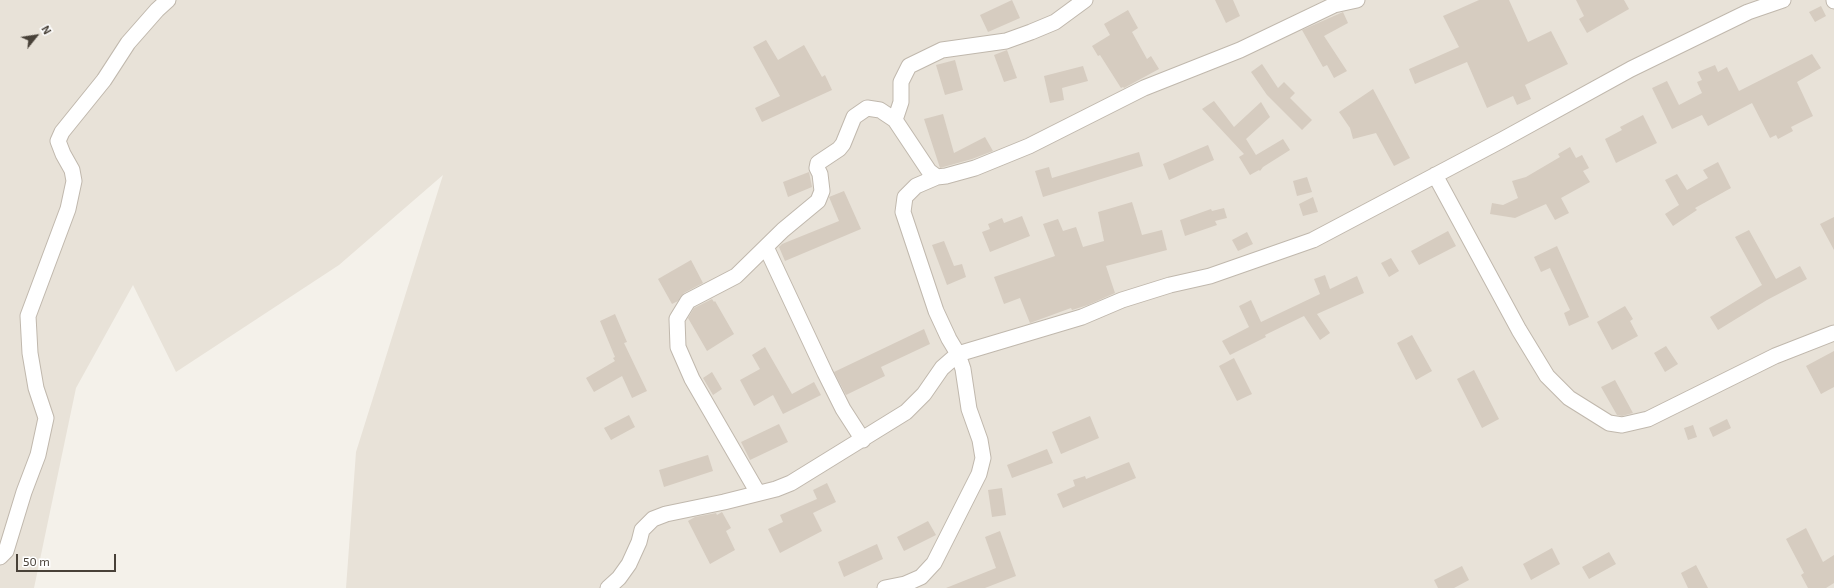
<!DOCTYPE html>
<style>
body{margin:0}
#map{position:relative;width:1834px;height:588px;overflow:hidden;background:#f4f1ea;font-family:"Exo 2",sans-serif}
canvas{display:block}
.north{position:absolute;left:16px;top:16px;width:40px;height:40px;-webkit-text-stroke:3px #fff;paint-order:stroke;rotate:60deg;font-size:11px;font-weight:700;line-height:16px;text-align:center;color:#484138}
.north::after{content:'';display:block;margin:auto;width:14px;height:18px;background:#484138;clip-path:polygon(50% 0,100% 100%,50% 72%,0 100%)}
.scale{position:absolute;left:16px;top:554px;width:100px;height:18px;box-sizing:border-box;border:2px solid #484138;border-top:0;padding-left:5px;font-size:12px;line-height:14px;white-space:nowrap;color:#484138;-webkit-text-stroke:3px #fff;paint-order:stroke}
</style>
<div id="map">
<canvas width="1834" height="588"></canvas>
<div class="north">N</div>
<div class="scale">50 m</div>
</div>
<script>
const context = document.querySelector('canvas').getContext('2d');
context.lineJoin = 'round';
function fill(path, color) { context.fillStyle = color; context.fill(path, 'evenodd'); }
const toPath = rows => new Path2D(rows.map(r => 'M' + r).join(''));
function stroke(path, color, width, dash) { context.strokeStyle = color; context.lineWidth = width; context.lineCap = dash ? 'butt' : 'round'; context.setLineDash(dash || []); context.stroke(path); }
fill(toPath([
 [0,0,1834,0,1834,588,346,588,356,452,443,175,339,265,176,372,133,285,76,388,34,588,0,588]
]), '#e8e2d8');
fill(toPath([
 [1012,0,1020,18,988,32,980,15],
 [1215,0,1233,0,1240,16,1226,23],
 [1479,0,1509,0,1528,42,1551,31,1568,64,1525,85,1531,99,1517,105,1513,96,1487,108,1467,62,1415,84,1409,69,1459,47,1443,16],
 [1576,0,1624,0,1629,9,1587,33,1579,19,1584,16],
 [1821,6,1826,16,1815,22,1809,12],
 [1128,10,1138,28,1132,32,1147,59,1151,56,1159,69,1124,88,1123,87,1121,88,1100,55,1098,56,1092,46,1110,35,1104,24],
 [1343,12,1348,23,1324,36,1347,71,1334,78,1327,65,1323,67,1302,30],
 [766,40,778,60,804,45,822,77,825,75,832,90,762,122,755,108,780,96,753,47],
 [1007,50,1017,78,1004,82,994,55],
 [1812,54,1821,68,1797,82,1813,116,1791,127,1793,131,1778,139,1776,135,1770,138,1752,103,1708,126,1702,115,1672,129,1652,88,1667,81,1679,105,1702,93,1697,82,1702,80,1698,72,1715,65,1718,72,1727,67,1739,91],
 [955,60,963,90,945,95,936,65],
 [1262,64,1278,88,1284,82,1295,93,1290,98,1312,120,1302,130,1267,95,1251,72],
 [1083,66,1088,81,1062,88,1064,100,1050,103,1044,76],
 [1373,89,1410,158,1394,166,1376,133,1353,139,1350,128,1339,112],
 [1214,101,1234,127,1261,102,1270,117,1246,139,1256,155,1283,139,1290,150,1263,167,1260,171,1259,170,1250,175,1239,157,1244,154,1202,109],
 [943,114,954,153,985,137,993,151,972,159,940,168,924,119],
 [1643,115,1657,143,1616,163,1605,139,1622,130,1620,127],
 [1208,145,1214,160,1169,180,1163,164],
 [1570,147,1576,158,1582,155,1589,168,1583,171,1590,182,1561,198,1569,213,1555,220,1546,204,1515,218,1490,214,1492,203,1503,205,1518,198,1512,181,1526,177,1560,157,1558,154],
 [1139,152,1143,166,1043,197,1035,171,1049,167,1052,178],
 [1718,162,1731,188,1695,208,1697,210,1673,226,1665,214,1679,205,1665,180,1677,174,1687,190,1708,178,1703,170],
 [809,172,812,187,788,197,783,182],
 [1307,177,1312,192,1297,196,1293,181],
 [844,191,861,229,785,261,779,247,782,244,839,221,829,197],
 [1313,197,1318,212,1303,216,1299,204],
 [1132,202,1142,235,1162,230,1167,250,1106,266,1115,293,1088,305,1072,310,1071,308,1030,323,1020,298,1004,304,994,277,1055,256,1043,224,1058,219,1063,231,1076,227,1083,247,1104,241,1098,212],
 [1224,208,1227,218,1215,221,1217,225,1185,236,1180,220,1211,209,1212,211],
 [1022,216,1030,236,990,252,982,232,990,229,988,224,1002,218,1004,223],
 [1834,217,1834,250,1820,224],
 [1749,230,1776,279,1800,266,1807,279,1767,300,1718,330,1710,317,1762,285,1735,237],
 [1448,231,1456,246,1419,265,1411,251],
 [1247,232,1253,244,1238,251,1232,240],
 [944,241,954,266,962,264,966,277,947,285,932,245],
 [1557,246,1589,317,1569,326,1564,313,1570,310,1550,268,1541,272,1534,257],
 [1391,258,1399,271,1389,277,1381,263],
 [691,260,703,283,684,293,678,301,672,304,658,279],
 [1325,275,1330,289,1357,276,1364,293,1317,314,1330,333,1320,340,1304,316,1265,335,1266,337,1230,355,1222,341,1249,327,1239,306,1251,300,1261,322,1320,294,1314,279],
 [712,299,714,302,715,301,734,334,707,351,688,318,694,308],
 [1625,306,1633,319,1630,321,1638,336,1612,350,1597,322],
 [615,314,627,342,624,343,647,391,632,398,622,376,594,392,586,378,615,361,613,358,615,357,600,321],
 [924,329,930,344,881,367,885,376,846,395,834,372],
 [1412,335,1432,371,1416,380,1397,343],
 [1666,346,1678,364,1665,372,1654,353],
 [765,347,792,394,814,382,821,395,783,414,773,395,754,406,740,380,760,369,752,355],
 [1834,351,1834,387,1821,394,1806,366],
 [1234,358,1252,394,1237,401,1219,366],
 [1474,370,1499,419,1482,428,1457,379],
 [712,372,722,389,713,395,703,378],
 [1615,380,1633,413,1622,416,1617,415,1601,387],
 [629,415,635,427,611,440,604,428],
 [1090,416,1099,438,1061,454,1052,432],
 [1727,419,1731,428,1713,437,1709,428],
 [779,424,788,442,750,460,741,442],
 [1693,425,1697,437,1688,440,1684,428],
 [1047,449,1053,463,1012,478,1007,465],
 [708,455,713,471,664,487,659,470],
 [1129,462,1136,478,1063,508,1057,494,1075,486,1073,480,1085,476,1086,479],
 [827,483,836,502,813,513,822,531,780,553,768,529,783,522,780,515,817,499,813,490],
 [1002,488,1006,515,992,517,988,490],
 [722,512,731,528,726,531,735,550,710,564,688,521,695,517,716,513,717,515],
 [928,521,936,535,904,551,897,537],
 [1806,528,1823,562,1834,555,1834,583,1826,588,1808,588,1801,575,1804,573,1786,539],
 [1000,531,1016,576,985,588,946,588,996,568,985,537],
 [877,544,883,559,844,577,838,562],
 [1552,548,1560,564,1531,580,1523,564],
 [1609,552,1616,564,1589,579,1582,567],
 [1696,565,1708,588,1688,588,1681,573],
 [1462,566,1469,580,1454,588,1438,588,1434,580]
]), '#d6ccc0');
const minor = toPath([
 [1834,0,1834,1],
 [895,120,901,102,901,82,909,66,942,50,1006,41,1031,32,1055,22,1085,0],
 [1435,175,1519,330,1547,376,1569,398,1609,423,1622,425,1648,419,1775,356,1834,333],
 [766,247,825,373,843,409,863,440],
 [758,493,692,379,678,347,677,319,688,301,736,276,783,230,818,201,822,191,820,174,817,168,818,163,839,149,843,144,854,117,867,108,880,110,895,120,929,171,937,177],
 [0,557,6,551,24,492,38,455,46,418,36,388,30,353,28,316,68,209,74,181,72,170,63,154,58,141,62,132,104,80,128,43,157,10,168,0],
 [608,588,619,578,629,564,639,542,642,530,653,519,666,514,724,502,776,489,791,483,906,412,924,394,942,368,958,354,1082,317,1122,300,1170,285,1210,276,1313,240,1502,140,1631,69,1748,12,1783,0],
 [885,588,905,584,921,577,934,563,979,474,983,458,980,440,969,409,963,369,958,354,949,339,936,311,903,212,905,197,916,186,937,177,946,176,975,168,1029,146,1144,88,1240,50,1334,5,1357,0]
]);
stroke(minor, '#c0b8ad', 17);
stroke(minor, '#fff', 15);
</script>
